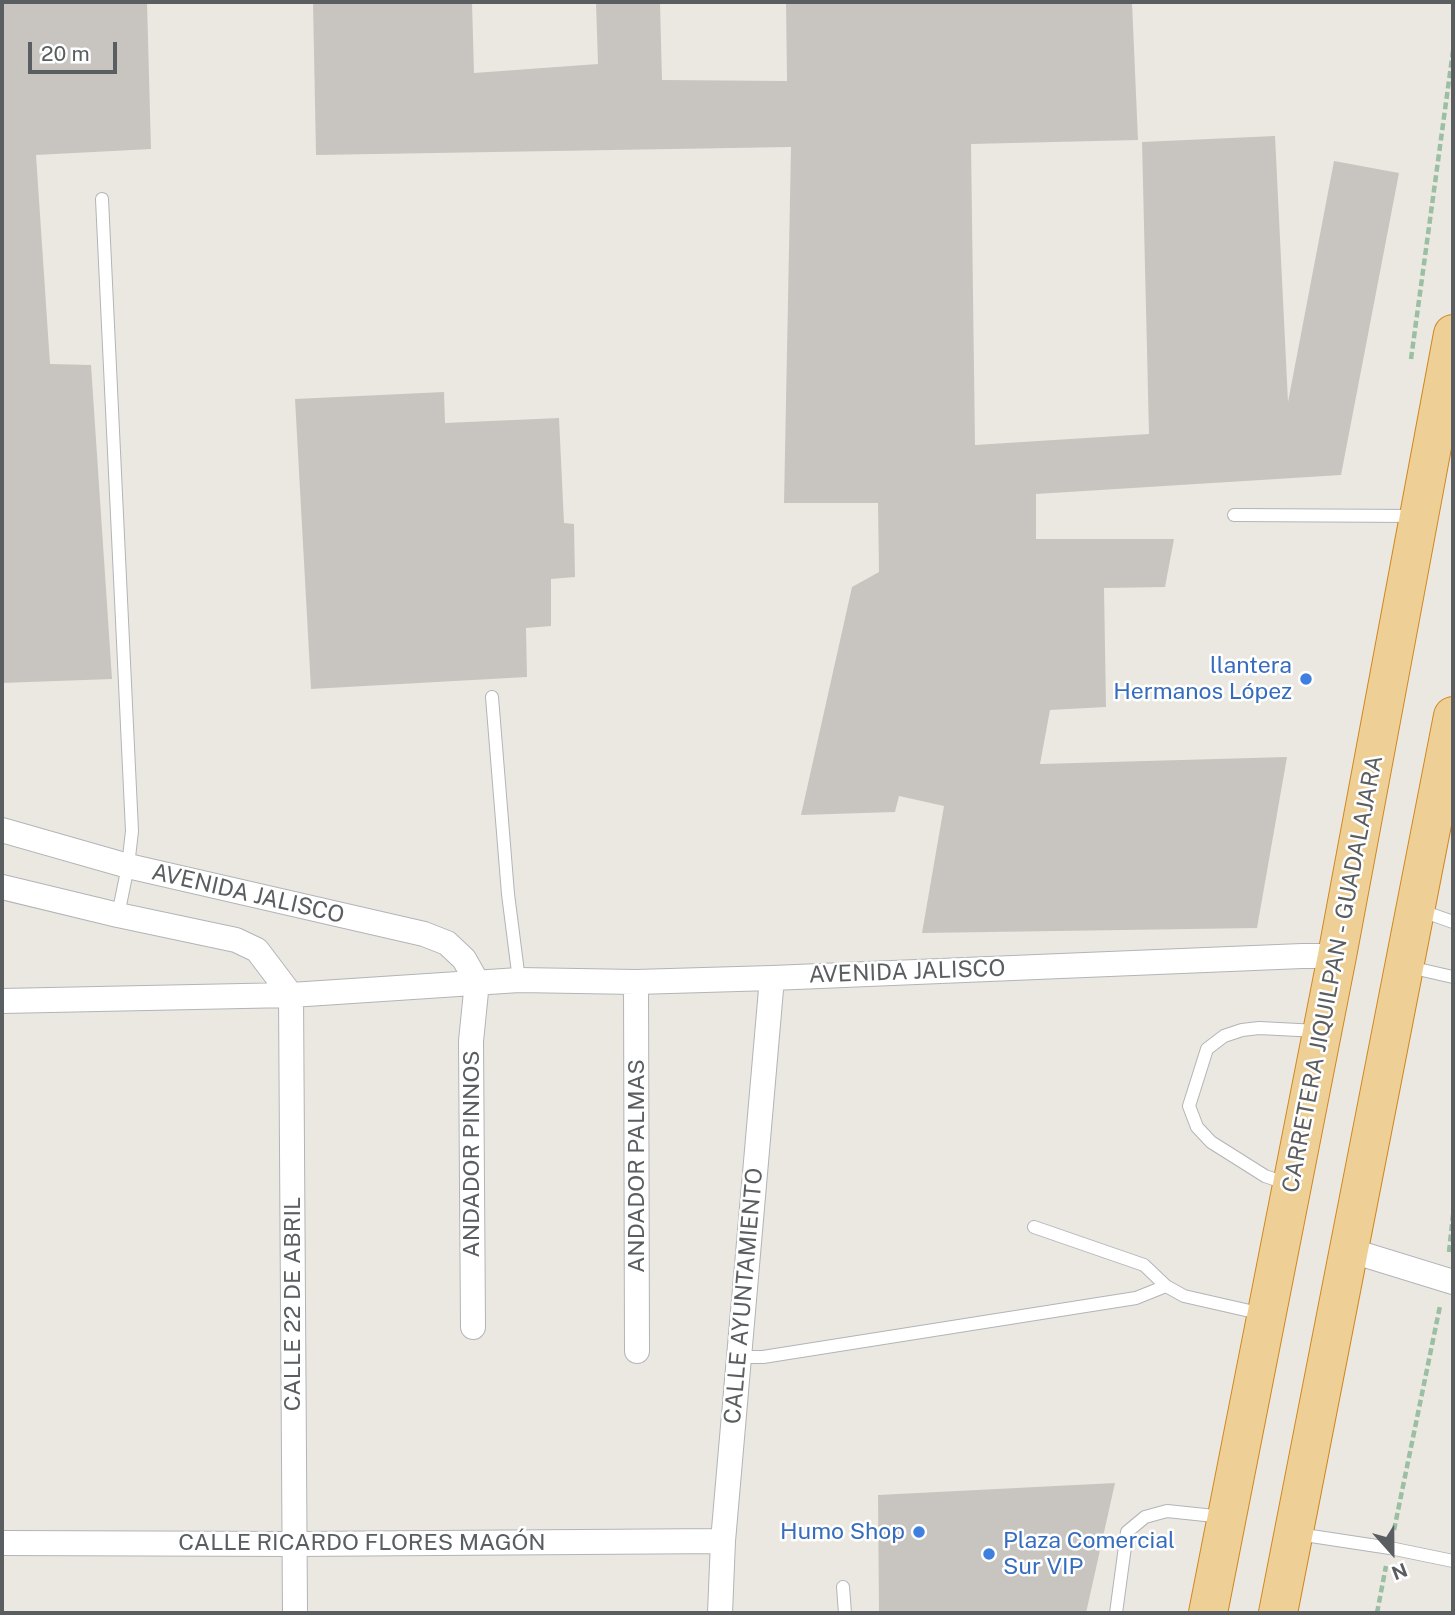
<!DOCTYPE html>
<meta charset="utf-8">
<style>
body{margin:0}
#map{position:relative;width:1455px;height:1615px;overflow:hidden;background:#ebe8e2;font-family:"Public Sans",sans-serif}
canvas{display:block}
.frame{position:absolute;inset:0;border:4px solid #5a5e60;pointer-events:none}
.north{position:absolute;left:1357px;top:1517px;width:70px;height:70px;-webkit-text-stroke:5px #fff;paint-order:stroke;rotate:159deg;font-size:19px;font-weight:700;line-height:28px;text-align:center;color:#5a5e60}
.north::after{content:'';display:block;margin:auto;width:24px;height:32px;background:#5a5e60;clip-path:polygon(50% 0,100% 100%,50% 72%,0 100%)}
.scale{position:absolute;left:28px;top:42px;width:89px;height:32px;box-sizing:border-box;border:4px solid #5a5e60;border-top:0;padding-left:9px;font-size:21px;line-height:24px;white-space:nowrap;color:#5a5e60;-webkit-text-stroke:5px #fff;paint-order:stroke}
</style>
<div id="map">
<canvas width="1455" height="1615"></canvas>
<div class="frame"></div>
<div class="north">N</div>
<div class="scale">20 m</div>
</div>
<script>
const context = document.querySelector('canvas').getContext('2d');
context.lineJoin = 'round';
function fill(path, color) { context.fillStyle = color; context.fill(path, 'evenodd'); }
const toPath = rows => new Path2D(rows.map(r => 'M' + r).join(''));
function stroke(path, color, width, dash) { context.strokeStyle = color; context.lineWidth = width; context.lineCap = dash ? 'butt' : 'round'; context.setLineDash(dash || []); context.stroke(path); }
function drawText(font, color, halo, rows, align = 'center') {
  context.font = font + ' "Public Sans",sans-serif'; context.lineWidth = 5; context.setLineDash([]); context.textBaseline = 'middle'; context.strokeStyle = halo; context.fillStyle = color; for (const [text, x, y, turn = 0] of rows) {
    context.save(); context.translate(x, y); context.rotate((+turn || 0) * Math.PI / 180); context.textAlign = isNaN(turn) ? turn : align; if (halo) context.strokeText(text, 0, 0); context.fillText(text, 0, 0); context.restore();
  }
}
fill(toPath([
 [2,2,147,2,151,149,36,155,50,364,91,365,112,679,2,683],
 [313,2,472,2,474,73,598,64,596,2,660,2,662,80,787,81,786,2,1132,2,1138,140,971,144,975,445,1149,434,1142,142,1275,136,1288,402,1334,161,1399,173,1341,475,1036,494,1036,539,1174,539,1165,587,1104,588,1106,707,1050,710,1040,764,1287,757,1257,928,922,933,944,806,899,796,895,812,801,815,852,587,879,572,878,503,784,503,791,147,316,155],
 [444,392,445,423,559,418,564,523,574,524,575,577,551,579,551,626,526,628,527,677,311,689,295,399],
 [1115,1483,1086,1613,879,1613,878,1495]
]), '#c8c5c0');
const lane = toPath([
 [102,199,132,831,128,866,118,915],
 [1234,515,1415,516],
 [492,697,508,894,519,980],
 [1419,910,1453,922],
 [1409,967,1453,977],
 [1288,1184,1265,1176,1211,1142,1197,1127,1189,1106,1207,1049,1224,1036,1242,1030,1259,1028,1318,1031],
 [1034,1227,1144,1265,1166,1286,1184,1296,1263,1314],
 [739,1357,763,1357,1136,1298,1166,1286],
 [1298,1534,1390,1548,1453,1561],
 [843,1587,845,1613],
 [1116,1613,1127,1532,1145,1517,1167,1511,1224,1517]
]);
const street = toPath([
 [2,830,128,866,424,934,447,943,464,959,477,982,471,1041,473,1327],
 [2,887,118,915,236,940,257,950,291,995],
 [636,982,637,1351],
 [291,995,295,1613],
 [2,1001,291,995,519,980,636,982,772,978,1302,956,1337,956],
 [1349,1250,1453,1282],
 [2,1543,295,1544,723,1541],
 [720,1613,723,1541,772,978]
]);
const highway = toPath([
 [1208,1613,1337,956,1453,334],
 [1278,1613,1453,716]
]);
stroke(lane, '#b2b4b7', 14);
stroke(street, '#b2b4b7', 26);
stroke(highway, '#cf861d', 40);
stroke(toPath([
 [1411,359,1453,51],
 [1449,1252,1453,1215],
 [1394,1530,1440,1306],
 [1377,1613,1386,1566]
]), '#9bbfa2', 4.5, [7, 3.5]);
stroke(lane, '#fff', 12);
stroke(street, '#fff', 24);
stroke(highway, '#eecf95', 38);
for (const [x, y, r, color] of [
 [1306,679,7,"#3f7fe0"],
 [919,1532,7,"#3f7fe0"],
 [989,1554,7,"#3f7fe0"]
]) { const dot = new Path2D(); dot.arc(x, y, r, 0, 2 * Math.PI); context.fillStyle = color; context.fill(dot); stroke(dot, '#fff', 2.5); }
drawText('23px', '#366cbe', '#fff', [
 ["llantera",1292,666],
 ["Hermanos López",1292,692],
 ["Humo Shop",905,1532],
 ["Plaza Comercial",1003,1541,"left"],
 ["Sur VIP",1003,1567,"left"]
], 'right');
drawText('23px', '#5a5e60', '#fff', [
 ["AVENIDA JALISCO",248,894,13],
 ["AVENIDA JALISCO",907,972,-2],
 ["CARRETERA JIQUILPAN - GUADALAJARA",1333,974,-79],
 ["ANDADOR PINNOS",472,1154,-90],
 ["ANDADOR PALMAS",637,1166,-90],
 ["CALLE AYUNTAMIENTO",744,1296,-85],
 ["CALLE 22 DE ABRIL",293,1304,-90],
 ["CALLE RICARDO FLORES MAGÓN",362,1543]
]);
</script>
